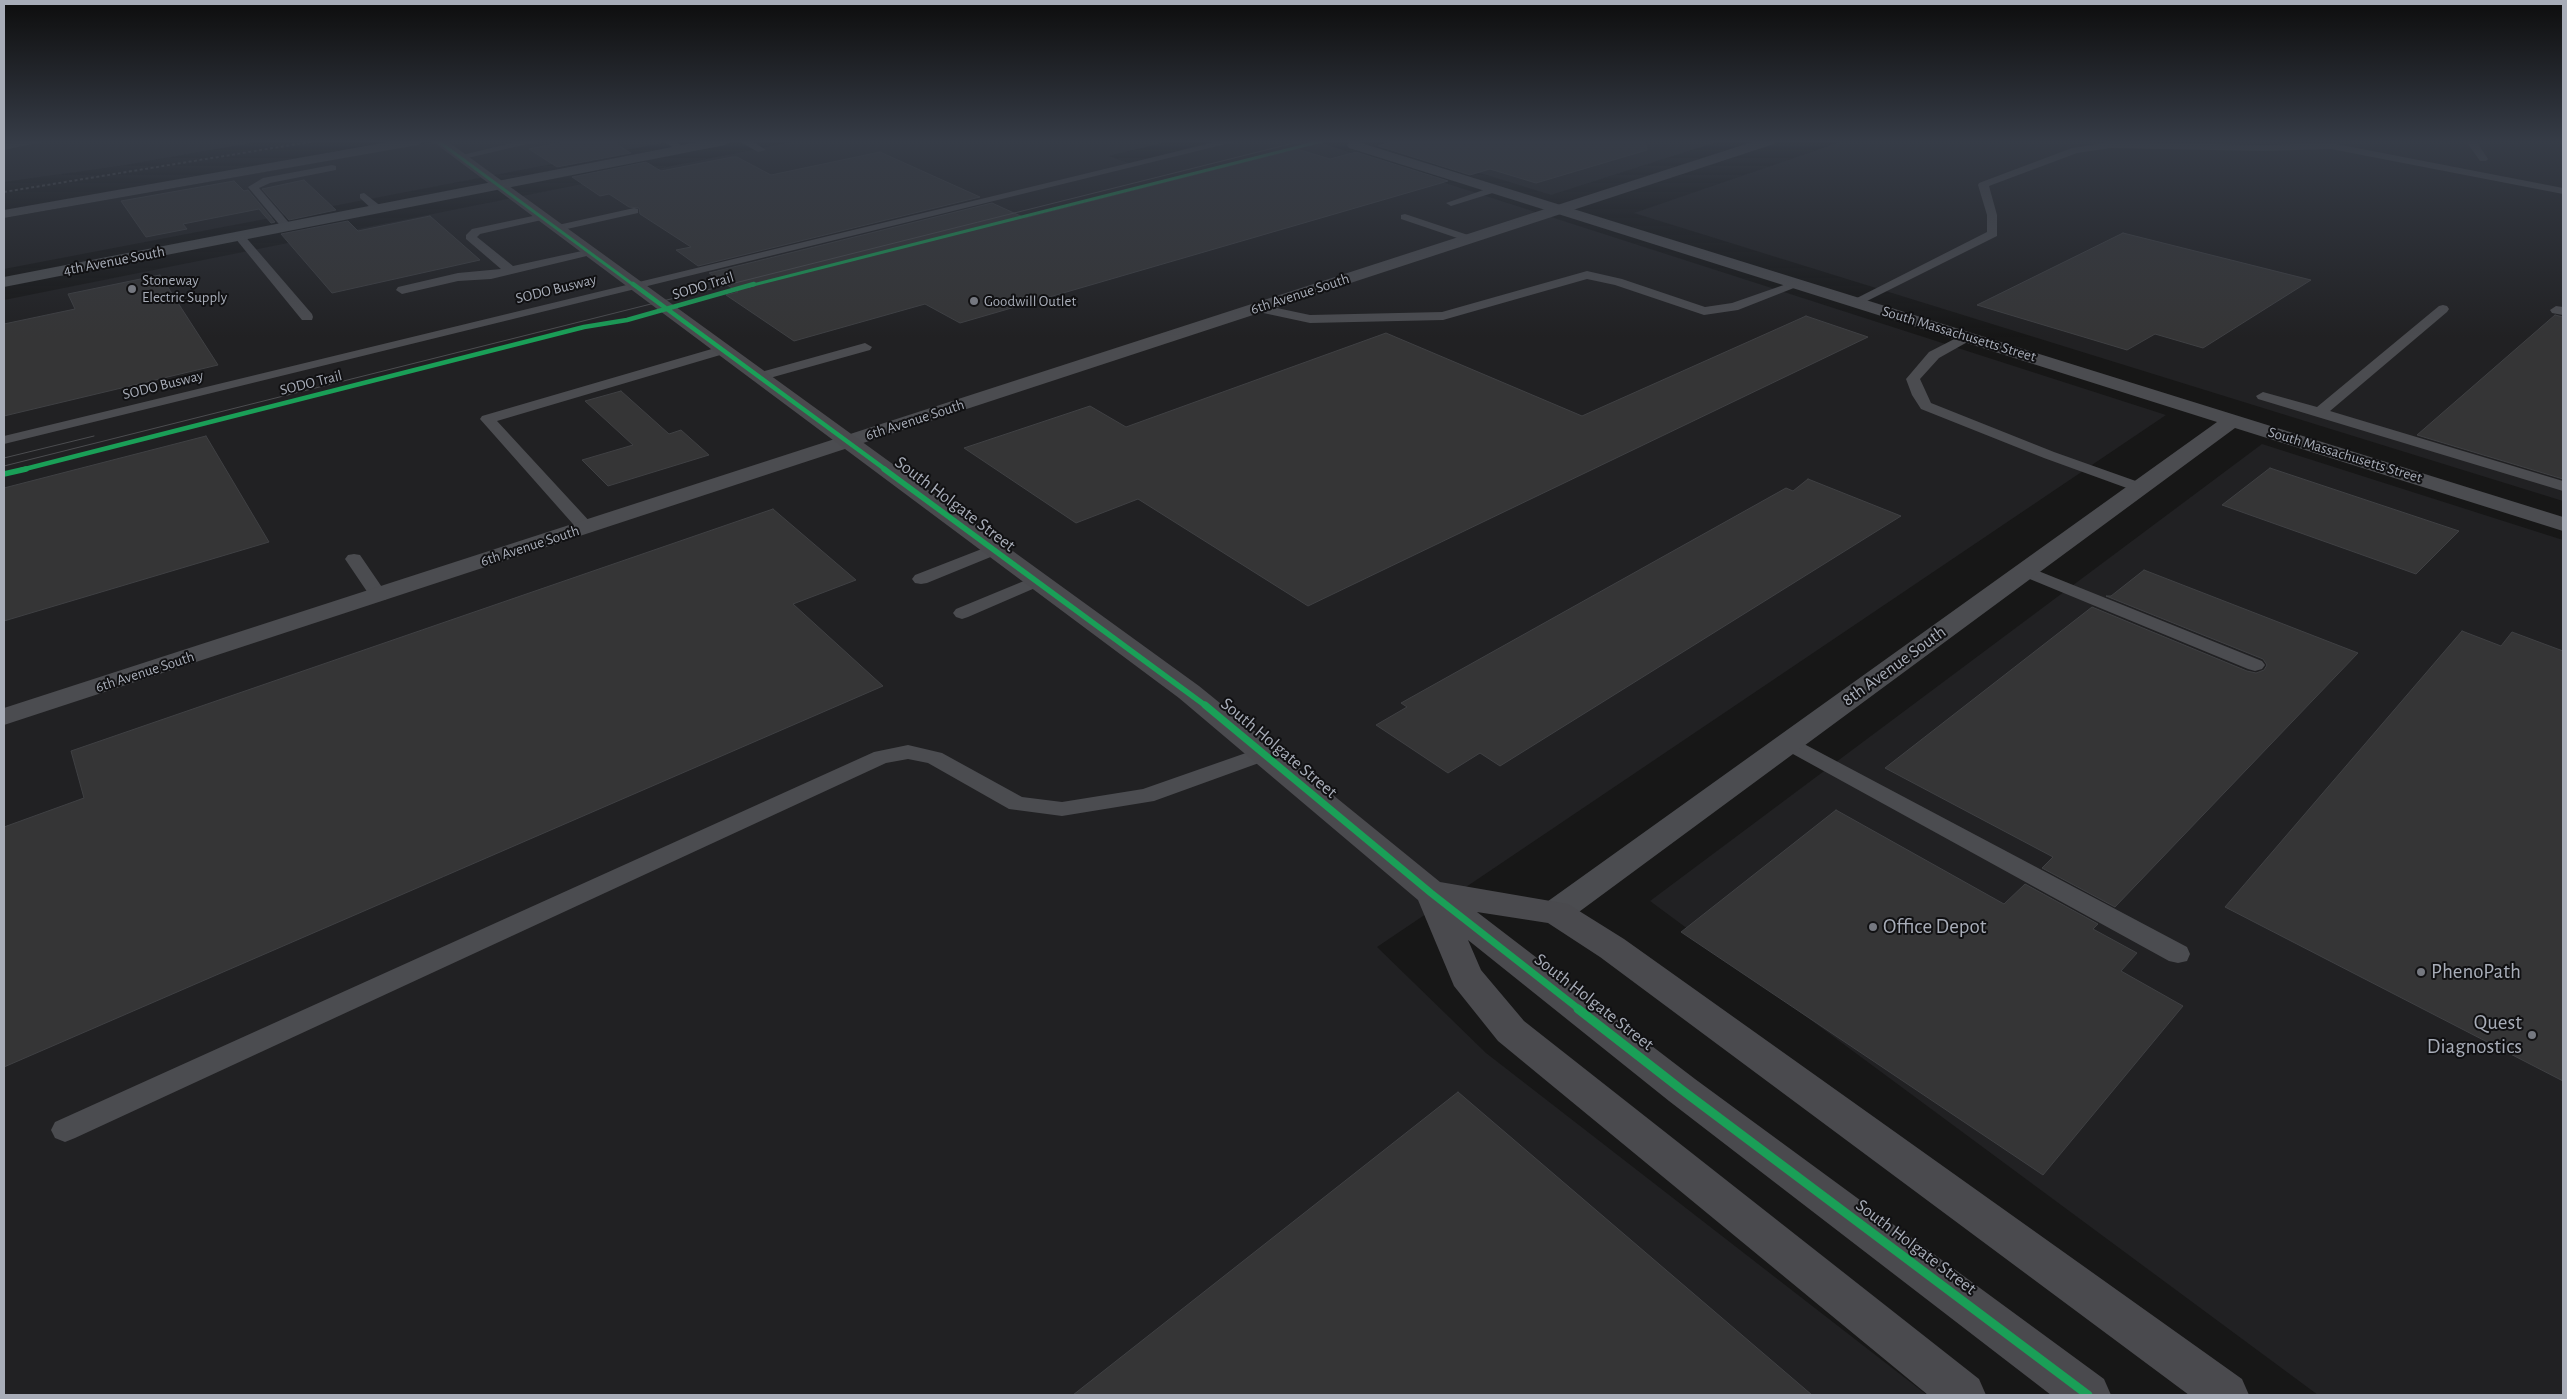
<!DOCTYPE html>
<style>
body{margin:0}
#map{position:relative;width:2567px;height:1399px;overflow:hidden;background:#171717;font-family:"Alegreya Sans",sans-serif}
canvas{display:block}
.frame{position:absolute;inset:0;border:5px solid #a8adb8;pointer-events:none}
</style>
<div id="map">
<canvas width="2567" height="1399"></canvas>
<div class="frame"></div>
</div>
<script>
const context = document.querySelector('canvas').getContext('2d');
context.lineJoin = 'round';
function fill(path, color) { context.fillStyle = color; context.fill(path, 'evenodd'); }
const poly = rows => new Path2D(rows.map(r => 'M' + r).join(''));
function trace(path, color, width, dash) { context.strokeStyle = color; context.lineWidth = width; context.lineCap = dash ? 'butt' : 'round'; context.setLineDash(dash || []); context.stroke(path); }
function write(font, color, halo, rows, align = 'center') {
  context.font = font + ' "Alegreya Sans",sans-serif'; context.lineWidth = 4; context.setLineDash([]); context.textBaseline = 'middle'; context.strokeStyle = halo; context.fillStyle = color; for (const [text, x, y, turn = 0] of rows) {
    context.save(); context.translate(x, y); context.rotate((+turn || 0) * Math.PI / 180); context.textAlign = isNaN(turn) ? turn : align; if (halo) context.strokeText(text, 0, 0); context.fillText(text, 0, 0); context.restore();
  }
}
const built = poly([
 [4,141,262,141,120,166,4,182],
 [438,141,673,141,4,269,4,218],
 [796,141,1170,141,1109,156,1129,163,1216,141,1315,141,2166,415,1377,947,1486,1053,1927,1395,4,1395,4,300],
 [1377,141,1720,141,1551,195],
 [1843,141,2563,141,2563,501,1634,213],
 [2262,444,2563,540,2563,1395,2318,1395,1650,901]
]);
const building = poly([
 [571,141,611,141,631,153,557,167,529,149,571,141],
 [1397,141,1645,141,1647,150,1536,183,1490,169,1470,175,1378,146,1397,141],
 [1297,149,1330,159,1356,152,1448,181,960,323,925,304,794,341,726,295,738,292,709,273,992,203,1025,218,1297,149],
 [880,152,980,197,698,266,676,250,691,247,640,214,639,208,629,207,609,194,600,196,572,177,646,162,661,171,732,157,737,157,771,175,880,152],
 [304,180,336,210,289,220,262,189,304,180],
 [234,181,244,191,248,190,275,222,271,223,259,209,183,224,187,229,146,237,121,201,234,181],
 [430,216,480,260,332,293,281,234,348,221,358,231,430,216],
 [2123,233,2311,280,2203,348,2155,334,2127,350,1977,305,2123,233],
 [160,275,218,365,4,416,4,324,75,309,68,294,160,275],
 [2555,315,2563,317,2563,479,2417,435,2555,315],
 [1806,316,1868,337,1308,606,1138,499,1076,523,964,448,1090,406,1126,427,1386,333,1582,416,1806,316],
 [621,391,669,434,681,430,709,455,608,486,582,460,633,445,585,401,621,391],
 [206,436,269,542,4,621,4,488,206,436],
 [2270,468,2459,531,2416,574,2222,505,2270,468],
 [1808,479,1901,516,1500,766,1480,753,1448,773,1376,725,1407,707,1401,703,1786,488,1793,491,1808,479],
 [773,509,856,580,793,604,883,686,4,1067,4,827,84,798,71,751,773,509],
 [2144,570,2358,653,2115,907,2042,868,2053,857,1885,768,2092,607,2247,671,2256,673,2264,670,2267,665,2263,659,2106,596,2111,596,2144,570],
 [2462,631,2501,646,2512,632,2563,651,2563,1081,2225,907,2462,631],
 [1836,810,2004,904,2025,884,2098,924,2093,929,2137,953,2121,971,2183,1006,2043,1175,1681,932,1836,810],
 [1458,1092,1812,1395,1073,1395,1458,1092]
]);
const service = poly([
 [21,141,46,141,4,150,4,144,21,141],
 [520,141,540,141,459,160,454,157,520,141],
 [663,141,675,141,688,150,680,152,663,141],
 [739,141,752,141,766,150,758,152,739,141],
 [1220,141,1238,141,4,444,4,436,1220,141],
 [2466,141,2476,141,2488,159,2486,161,2480,161,2466,141],
 [2111,142,2263,145,2331,143,2563,188,2563,194,2331,149,2263,151,2111,148,2077,153,1989,186,1997,215,1997,236,1859,305,1855,306,1849,302,1987,232,1987,215,1978,185,1979,183,2072,148,2111,142],
 [332,165,336,166,336,170,270,183,259,188,291,225,291,229,283,229,248,187,263,178,332,165],
 [1495,186,1500,189,1499,191,1451,206,1446,203,1495,186],
 [364,193,382,207,382,211,374,211,360,198,360,194,364,193],
 [634,208,638,209,638,213,558,231,552,228,558,225,634,208],
 [542,214,546,215,546,219,480,234,477,237,513,266,591,249,597,252,595,254,491,279,458,281,402,294,396,290,398,287,458,273,501,269,466,239,466,235,472,229,542,214],
 [1405,214,1474,237,1476,239,1470,242,1466,241,1401,219,1401,215,1405,214],
 [239,233,243,234,312,314,313,317,312,320,302,320,235,238,233,236,239,233],
 [1587,271,1622,279,1705,307,1732,303,1798,280,1804,284,1738,310,1704,315,1615,285,1587,279,1443,320,1310,323,1254,311,1252,308,1258,304,1310,315,1442,312,1587,271],
 [2443,305,2447,306,2449,309,2447,312,2330,411,2563,481,2563,491,2258,399,2256,396,2263,392,2317,407,2439,306,2443,305],
 [2556,306,2563,307,2563,315,2552,313,2550,310,2556,306],
 [1966,333,1971,334,1973,337,1971,340,1939,358,1920,379,1931,403,2054,452,2147,485,2149,488,2147,491,2135,491,2044,458,1921,409,1912,395,1906,379,1929,352,1966,333],
 [865,343,872,347,870,350,759,381,752,377,754,374,865,343],
 [722,346,729,350,727,353,497,421,592,524,594,528,592,532,580,532,480,419,482,416,722,346],
 [992,545,998,546,1001,550,998,554,927,583,921,584,915,583,912,579,915,575,992,545],
 [354,554,360,555,388,596,385,600,373,600,370,596,345,559,348,555,354,554],
 [2026,566,2262,661,2265,665,2262,669,2255,671,2248,669,2020,575,2017,571,2020,567,2026,566],
 [1036,576,1042,577,1045,581,1042,585,968,617,962,619,956,617,953,613,956,609,1036,576],
 [1789,736,2187,947,2190,954,2187,961,2178,963,2169,961,1782,748,1779,743,1782,738,1789,736],
 [908,745,942,753,1022,797,1062,802,1143,789,1263,747,1270,749,1274,754,1270,759,1154,801,1062,816,1009,809,928,763,908,759,886,763,75,1138,65,1142,55,1138,51,1130,55,1122,874,752,908,745]
]);
const minor = poly([
 [394,141,424,141,418,145,4,218,4,210,394,141],
 [1355,141,2563,517,2563,531,2235,428,1568,920,1556,924,1544,920,1540,912,1544,904,2217,422,1349,148,1347,145,1349,142,1355,141]
]);
const tertiary = poly([
 [1755,141,1775,141,1774,144,4,725,4,708,1755,141]
]);
const secondary = poly([
 [432,141,447,141,1199,686,1440,882,1568,904,1624,939,2242,1379,2249,1395,2189,1395,1600,957,1548,923,1477,912,1695,1079,2104,1379,2111,1395,2051,1395,1669,1101,1468,940,1481,970,1524,1021,1979,1379,1986,1395,1928,1395,1498,1041,1454,986,1418,900,1179,698,432,141]
]);
const primary = poly([
 [703,141,731,141,725,145,4,287,4,277,703,141]
]);
const tram = poly([
 [4,458,94,436],
 [4,466,1302,141]
]);
const rail = poly([
 [4,192,316,141]
]);
const cyclewayFar4 = poly([
 [438,141,635,286],
 [749,286,1322,141]
]);
const cyclewayFar3 = poly([
 [633,284,886,470],
 [21,470,584,327,627,320,754,284]
]);
const cyclewayFar2 = poly([
 [884,469,1206,706],
 [4,474,26,469]
]);
const cyclewayFar1 = poly([
 [1205,705,1431,893,1580,1010]
]);
const cycleway = poly([
 [1578,1009,1682,1090,2088,1395]
]);
const markers = [
 [132,289,5,"#757880"],
 [974,301,5,"#757880"],
 [1873,927,5,"#757880"],
 [2421,972,5,"#757880"],
 [2532,1035,5,"#757880"]
];
const farStreetnames = [
 ["4th Avenue South",114,261,-11],
 ["SODO Trail",703,286,-17],
 ["SODO Busway",556,289,-14],
 ["6th Avenue South",1300,294,-18],
 ["South Massachusetts Street",1959,334,17],
 ["SODO Trail",311,383,-14],
 ["SODO Busway",163,385,-14],
 ["6th Avenue South",915,420,-18],
 ["South Massachusetts Street",2345,455,17],
 ["6th Avenue South",530,546,-18],
 ["6th Avenue South",145,672,-18]
];
const farPoinames = [
 ["Stoneway",142,280],
 ["Electric Supply",142,297],
 ["Goodwill Outlet",984,301]
];
const streetNames = [
 ["South Holgate Street",955,504,37],
 ["8th Avenue South",1894,666,-36],
 ["South Holgate Street",1279,748,40],
 ["South Holgate Street",1594,1002,38],
 ["South Holgate Street",1916,1247,37]
];
const nearPoinames = [
 ["Office Depot",1883,927],
 ["PhenoPath",2431,972],
 ["Quest",2522,1023,"right"],
 ["Diagnostics",2522,1047,"right"]
];
fill(built, '#212123');
fill(building, '#353536');
trace(building, '#3f4043', 1);
fill(service, '#4b4c50');
fill(minor, '#4b4c50');
fill(tertiary, '#4b4c50');
fill(secondary, '#4a4a4e');
fill(primary, '#4d4f52');
trace(tram, '#4b4c4f', 1);
trace(rail, '#4b4c4f', 2, [3, 2.5]);
trace(cyclewayFar4, '#1a9f57', 3);
trace(cyclewayFar3, '#1a9f57', 4.5);
trace(cyclewayFar2, '#1a9f57', 5.5);
trace(cyclewayFar1, '#1a9f57', 7);
trace(cycleway, '#1a9f57', 9);
const sky = context.createLinearGradient(0, 0, 0, 337);
sky.addColorStop(0, '#0d0d0d');
sky.addColorStop(0.42, '#363c47');
sky.addColorStop(1, '#363c4700');
context.fillStyle = sky;
context.fillRect(0, 0, 2567, 337);
for (const [x, y, r, color] of markers) { const dot = new Path2D(); dot.arc(x, y, r, 0, 2 * Math.PI); context.fillStyle = color; context.fill(dot); trace(dot, '#111113', 2); }
write('15px', '#a8adb8', '#111113', farStreetnames);
write('15px', '#a8adb8', '#111113', farPoinames, 'left');
write('18px', '#a8adb8', '#111113', streetNames);
write('21px', '#a8adb8', '#111113', nearPoinames, 'left');
</script>
